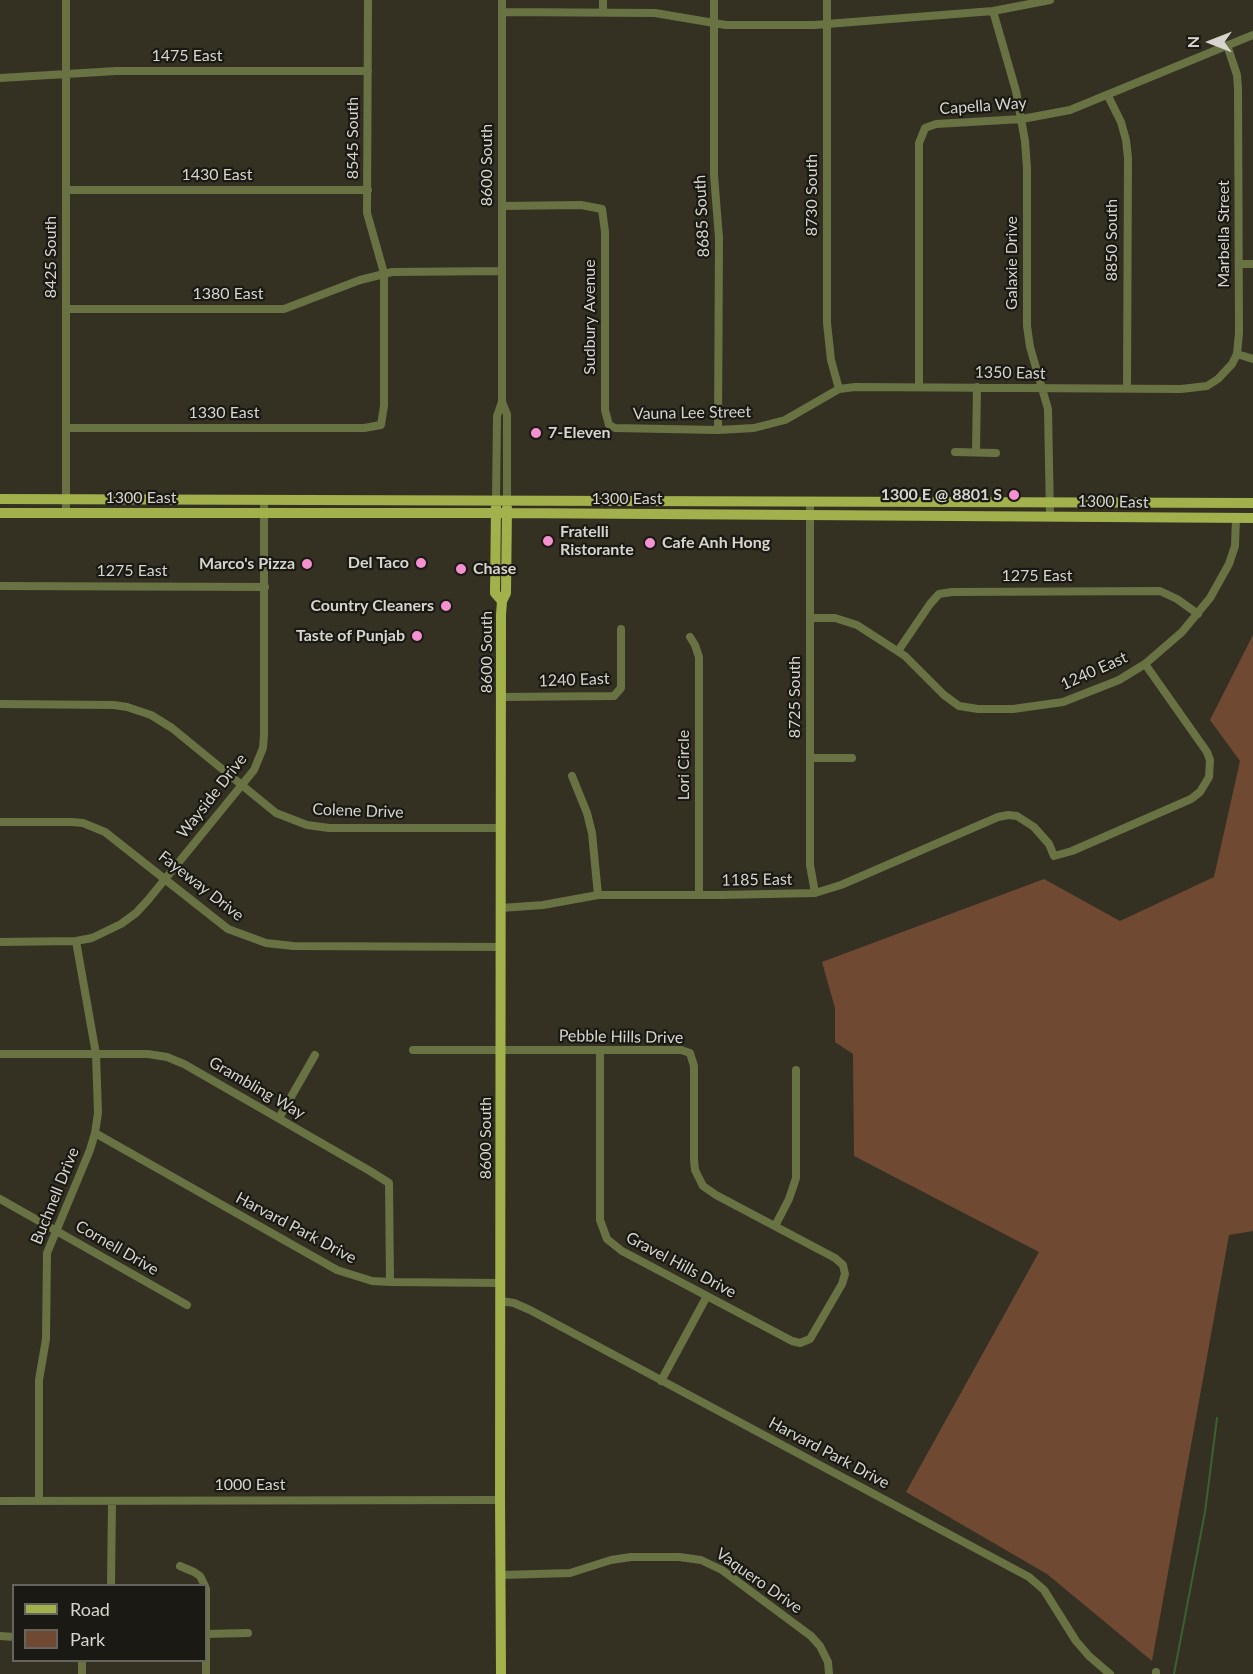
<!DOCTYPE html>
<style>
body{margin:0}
#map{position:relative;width:1253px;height:1674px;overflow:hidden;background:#343123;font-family:Lato,sans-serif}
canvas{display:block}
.legend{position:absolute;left:12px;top:1584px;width:195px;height:78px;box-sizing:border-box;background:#1a1913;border:2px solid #65645d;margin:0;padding:8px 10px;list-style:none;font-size:18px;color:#d6d4cc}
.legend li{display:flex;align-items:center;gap:12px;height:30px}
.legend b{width:30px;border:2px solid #65645d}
.north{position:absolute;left:1181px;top:12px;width:60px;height:60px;-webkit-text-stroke:4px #1a1913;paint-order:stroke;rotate:270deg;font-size:16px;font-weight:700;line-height:24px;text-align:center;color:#d6d4cc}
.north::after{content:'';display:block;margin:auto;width:21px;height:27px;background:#d6d4cc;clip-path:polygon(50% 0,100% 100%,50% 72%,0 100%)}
</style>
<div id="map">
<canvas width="1253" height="1674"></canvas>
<ul class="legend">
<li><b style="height:8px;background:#a2b14b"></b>Road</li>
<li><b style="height:16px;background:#704933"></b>Park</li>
</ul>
<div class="north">N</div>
</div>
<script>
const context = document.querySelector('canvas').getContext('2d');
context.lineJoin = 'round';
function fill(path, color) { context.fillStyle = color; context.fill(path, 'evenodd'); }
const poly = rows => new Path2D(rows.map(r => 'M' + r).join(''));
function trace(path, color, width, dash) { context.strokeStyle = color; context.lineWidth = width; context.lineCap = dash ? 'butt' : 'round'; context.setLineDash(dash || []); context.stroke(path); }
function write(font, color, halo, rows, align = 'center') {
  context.font = font + ' Lato,sans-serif'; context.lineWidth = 4.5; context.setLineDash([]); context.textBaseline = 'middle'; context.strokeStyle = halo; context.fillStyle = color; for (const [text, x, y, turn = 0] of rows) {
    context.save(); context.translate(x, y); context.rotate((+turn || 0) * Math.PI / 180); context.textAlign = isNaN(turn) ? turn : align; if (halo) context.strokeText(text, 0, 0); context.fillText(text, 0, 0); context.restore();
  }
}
const green = poly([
 [1253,635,1253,1231,1229,1235,1152,1661,1047,1574,906,1492,1039,1252,854,1156,853,1054,835,1042,835,1008,822,962,1044,879,1120,921,1214,877,1240,761,1210,720]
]);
const stream = poly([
 [1174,1674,1205,1512,1217,1418]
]);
const minor = poly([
 [502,0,502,402,507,414,507,500],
 [603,0,603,12],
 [714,0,714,175,719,238,718,430],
 [827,0,827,323,831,360,839,389],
 [993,11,1016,91,1025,141,1027,168,1027,326,1030,347,1048,409,1050,516],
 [502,12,655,13,726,25,814,25,993,11,1050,0],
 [0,78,116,71,368,71],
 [1108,96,1121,122,1126,140,1128,158,1127,388],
 [66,190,368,190],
 [502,206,581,205,602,209,605,232,605,410,609,425,615,428,718,430,754,428,785,420,839,389,855,387,1181,389,1207,386,1218,379,1232,364,1237,354,1239,333,1238,88,1237,75,1227,45],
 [1239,264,1253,264],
 [66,309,284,309,360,280,392,272,502,271],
 [1237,354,1253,359],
 [919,387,919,143,925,128,936,124,1022,119,1070,110,1253,35],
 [66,428,364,428,381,425,384,406,384,273,367,213,368,0],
 [955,452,996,453],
 [976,452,977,387],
 [496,500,497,416,502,402],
 [810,501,810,865,815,893],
 [66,513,66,0],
 [0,586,265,587],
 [810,618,835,618,857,625,905,656,944,695,959,706,978,709,1013,709,1063,702,1119,680,1145,664,1182,632,1210,598,1229,564,1235,546,1236,518],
 [690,637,695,645,699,657,699,895],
 [898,651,930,604,939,594,952,592,1160,591,1177,599,1198,614],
 [502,697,614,696,621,688,621,629],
 [0,704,114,705,127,707,151,715,172,728,276,813,307,825,329,828,501,828],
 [810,758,852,758],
 [572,776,587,813,592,833,598,895],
 [0,822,72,822,83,823,105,832,228,929,266,943,293,946,501,947],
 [501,908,543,905,598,895,721,895,815,893,841,885,998,817,1008,815,1017,816,1034,827,1049,844,1054,856,1072,851,1191,799,1200,792,1209,777,1210,760,1207,752,1145,664],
 [0,942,76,941,92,938,121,924,136,913,148,900,254,770,263,748,264,735,264,500],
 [413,1050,681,1050,690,1053,694,1066,694,1160,695,1170,703,1186,716,1195,835,1258,843,1265,845,1274,842,1284,810,1339,800,1343,792,1341,622,1251,607,1239,600,1220,600,1050],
 [0,1054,148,1054,167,1057,184,1064,370,1171,389,1183,390,1282],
 [279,1118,315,1055],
 [95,1133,337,1270,372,1281,390,1282,501,1283],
 [0,1199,187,1305],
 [775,1226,789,1199,796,1178,796,1070],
 [501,1301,514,1303,530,1310,1029,1577,1044,1590,1076,1641,1089,1656,1110,1674],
 [661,1381,707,1296],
 [0,1501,500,1500],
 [39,1501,39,1380,46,1339,47,1253,90,1150,95,1133,98,1113,96,1054,76,941],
 [180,1566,194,1572,200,1576,205,1586],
 [502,1575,570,1573,611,1560,631,1557,679,1557,701,1560,722,1570,811,1636,820,1646,828,1662,829,1674],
 [111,1586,112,1501],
 [206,1589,206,1674],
 [206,1634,248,1633],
 [0,1636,14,1637],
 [82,1660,82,1674],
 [1156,1674,1156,1672]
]);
const major = poly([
 [0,499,1253,503],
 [496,507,495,593,502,601],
 [0,513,506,513,1253,518],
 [501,1674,500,1495,501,615,502,601,506,593,507,508]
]);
const markers = [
 [536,433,6,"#f590d1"],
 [1014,495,6,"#f590d1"],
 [548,541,6,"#f590d1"],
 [650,543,6,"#f590d1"],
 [421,563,6,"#f590d1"],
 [307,564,6,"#f590d1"],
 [461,569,6,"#f590d1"],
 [446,606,6,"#f590d1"],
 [417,636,6,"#f590d1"]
];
const streetNames = [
 ["1475 East",187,56],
 ["Capella Way",983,106,-4],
 ["8545 South",353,138,-90],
 ["8600 South",487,165,-90],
 ["1430 East",217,175],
 ["8730 South",812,195,-90],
 ["8685 South",702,216,-93],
 ["Marbella Street",1224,234,-90],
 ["8850 South",1112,240,-90],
 ["8425 South",51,257,-90],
 ["Galaxie Drive",1012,263,-90],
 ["1380 East",228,294],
 ["Sudbury Avenue",590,317,-90],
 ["1350 East",1010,373,1],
 ["1330 East",224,413],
 ["Vauna Lee Street",692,413,-1],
 ["1300 East",141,498],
 ["1300 East",627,499],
 ["1300 East",1113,502,1],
 ["1275 East",132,571],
 ["1275 East",1037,576],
 ["8600 South",487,652,-90],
 ["1240 East",1094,671,-24],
 ["1240 East",574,680,-2],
 ["8725 South",795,697,-90],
 ["Lori Circle",684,765,-90],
 ["Wayside Drive",212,796,-52],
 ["Colene Drive",358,811,2],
 ["1185 East",757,880,-1],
 ["Fayeway Drive",201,886,38],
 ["Pebble Hills Drive",621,1037,1],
 ["Grambling Way",257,1088,30],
 ["8600 South",486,1138,-90],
 ["Buchnell Drive",55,1196,-68],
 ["Harvard Park Drive",296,1228,28],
 ["Cornell Drive",117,1248,30],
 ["Gravel Hills Drive",681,1265,28],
 ["Harvard Park Drive",829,1453,28],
 ["1000 East",250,1485],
 ["Vaquero Drive",759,1581,35]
];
const poiNames = [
 ["7-Eleven",548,433,"left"],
 ["1300 E @ 8801 S",1002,495],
 ["Fratelli",560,532,"left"],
 ["Ristorante",560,550,"left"],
 ["Cafe Anh Hong",662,543,"left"],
 ["Del Taco",409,563],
 ["Marco's Pizza",295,564],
 ["Chase",473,569,"left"],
 ["Country Cleaners",434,606],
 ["Taste of Punjab",405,636]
];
fill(green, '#704933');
trace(stream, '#39622f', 2);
trace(minor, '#697243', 8);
trace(major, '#a2b14b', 10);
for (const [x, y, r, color] of markers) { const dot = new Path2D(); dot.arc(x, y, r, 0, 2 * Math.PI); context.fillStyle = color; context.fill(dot); trace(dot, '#1a1913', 2); }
write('16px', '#d6d4cc', '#1a1913', streetNames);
write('bold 16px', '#d6d4cc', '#1a1913', poiNames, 'right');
</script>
